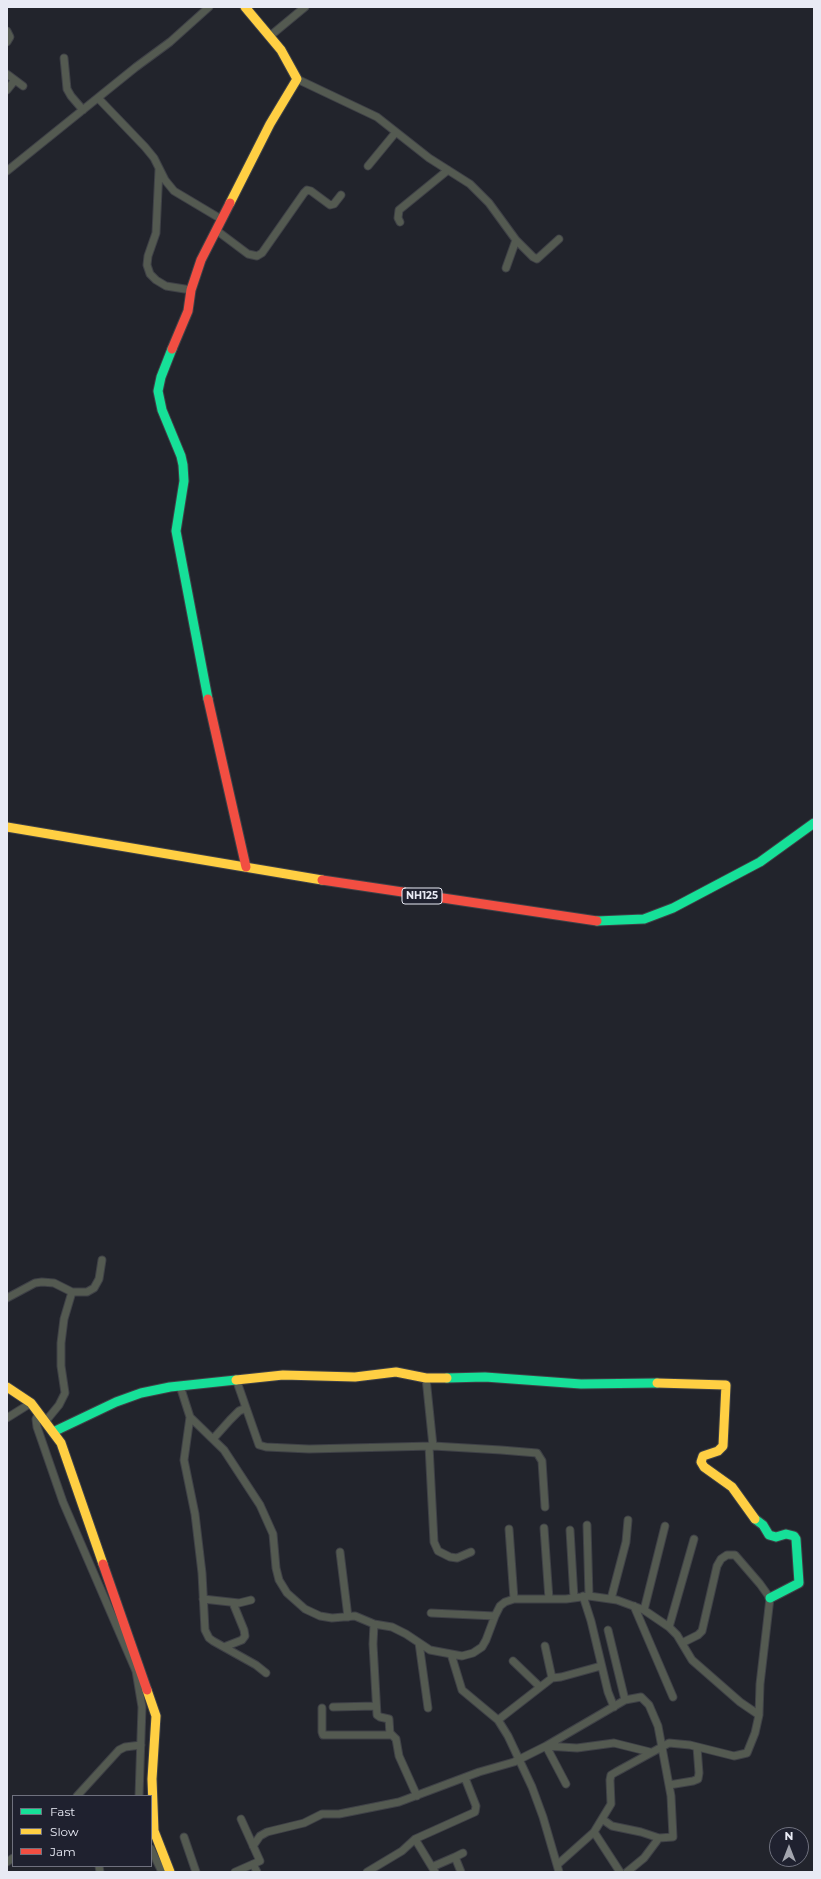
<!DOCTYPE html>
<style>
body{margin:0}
#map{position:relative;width:821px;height:1879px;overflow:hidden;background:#22242c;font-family:Montserrat,sans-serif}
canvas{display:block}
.frame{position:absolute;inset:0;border:8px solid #e8eaf4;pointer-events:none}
.legend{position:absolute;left:12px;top:1795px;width:140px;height:72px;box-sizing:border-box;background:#1f212f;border:1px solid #6f717e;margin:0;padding:5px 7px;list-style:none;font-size:12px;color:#e8eaf4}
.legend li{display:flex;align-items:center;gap:8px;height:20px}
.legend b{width:20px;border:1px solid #6f717e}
.north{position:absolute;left:769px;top:1827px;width:40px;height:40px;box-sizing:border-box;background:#1f212f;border:1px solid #6f717e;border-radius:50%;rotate:0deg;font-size:11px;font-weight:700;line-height:16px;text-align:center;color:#e8eaf4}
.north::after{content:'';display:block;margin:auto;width:14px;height:18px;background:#a3a5ae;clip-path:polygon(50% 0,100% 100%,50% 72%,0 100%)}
</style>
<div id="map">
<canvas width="821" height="1879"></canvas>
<div class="frame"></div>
<ul class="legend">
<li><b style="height:5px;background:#16e098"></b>Fast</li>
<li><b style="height:5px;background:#ffcf43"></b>Slow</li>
<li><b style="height:5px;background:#f24e42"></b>Jam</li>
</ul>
<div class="north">N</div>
</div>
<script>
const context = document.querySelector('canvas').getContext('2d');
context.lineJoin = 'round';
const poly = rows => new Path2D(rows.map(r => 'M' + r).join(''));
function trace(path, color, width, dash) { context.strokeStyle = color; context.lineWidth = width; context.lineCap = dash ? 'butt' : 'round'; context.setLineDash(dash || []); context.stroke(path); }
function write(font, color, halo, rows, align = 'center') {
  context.font = font + ' Montserrat,sans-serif'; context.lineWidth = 3; context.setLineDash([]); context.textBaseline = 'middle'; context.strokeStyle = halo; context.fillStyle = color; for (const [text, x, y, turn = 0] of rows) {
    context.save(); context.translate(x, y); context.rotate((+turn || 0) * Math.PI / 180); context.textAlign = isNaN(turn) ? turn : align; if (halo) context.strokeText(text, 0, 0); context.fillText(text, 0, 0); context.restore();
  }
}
const street = poly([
 [7,31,10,37,7,42],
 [270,36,305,7],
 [64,58,67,89,71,96,83,110],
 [7,74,23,86],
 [297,79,377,117,429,158,470,184,489,203,516,240,506,268],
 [7,90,15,80],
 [98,98,145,147,154,158,165,180,174,191,221,219],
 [368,166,396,132],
 [159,169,156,233,148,256,147,265,150,274,156,280,166,286,191,290],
 [7,171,136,67,170,42,209,7],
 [400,222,398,218,399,210,448,170],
 [216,230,248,254,257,256,262,253,304,193,307,190,311,191,330,205,334,204,341,195],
 [516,240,533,257,537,259,559,239],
 [7,1298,35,1283,42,1282,54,1283,72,1292],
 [236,1379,259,1445,266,1447,309,1449,433,1446,426,1378],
 [180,1386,190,1417,224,1450,260,1505,273,1534,276,1568,279,1580,287,1593,305,1609,320,1616,332,1618,355,1616,374,1624,392,1627,406,1634,430,1650,462,1656,473,1653,482,1647,486,1640,495,1616],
 [39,1413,36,1419,37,1427,63,1502,136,1671,142,1707,139,1796],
 [190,1417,184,1460,195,1514,202,1573,205,1630,209,1638,213,1641,256,1665,266,1673],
 [7,1418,31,1403],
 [45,1422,59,1405,65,1393,61,1366,61,1343,64,1319,72,1292,87,1292,94,1288,99,1279,102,1260],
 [213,1439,230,1420,239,1411,246,1408],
 [429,1446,434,1542,438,1551,450,1557,457,1558,471,1552],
 [433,1446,501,1450,537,1453,542,1461,545,1507],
 [587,1525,589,1596],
 [544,1528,549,1599],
 [509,1529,514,1599],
 [570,1530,574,1598],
 [340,1552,348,1617],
 [583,1596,591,1621,608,1692,614,1707],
 [203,1599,239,1603,251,1600],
 [611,1599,626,1542,628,1520],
 [634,1606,673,1697],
 [644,1610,665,1526],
 [431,1613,495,1616,500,1606,505,1602,514,1599,566,1599,589,1596,617,1600,644,1610,669,1627,677,1635,692,1660,740,1702,759,1715],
 [669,1627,694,1539],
 [608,1630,625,1700],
 [419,1643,428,1708],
 [224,1647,242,1640,245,1636,244,1630,233,1603],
 [451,1654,462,1690,498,1720,552,1678,545,1646],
 [513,1661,539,1686],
 [552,1678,561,1677,601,1666],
 [333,1707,376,1706],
 [322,1708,322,1732,323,1735,390,1735,389,1719,380,1717,377,1715,373,1644,374,1624],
 [498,1720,508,1736,532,1787,543,1817,557,1865],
 [391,1734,396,1739,399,1756,417,1796],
 [566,1784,546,1746,625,1700,641,1697,649,1705,658,1726,671,1796,673,1837,659,1838,641,1832,612,1826,602,1819],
 [669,1785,693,1781,698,1779,699,1773,697,1747],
 [77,1796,119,1750,125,1747,141,1745],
 [594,1832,620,1872],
 [184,1837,196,1872],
 [415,1839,435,1872],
 [253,1846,260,1836,267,1832,304,1823,322,1814,339,1814,399,1802,479,1772,514,1762,546,1746,577,1748,614,1743,650,1752],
 [151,1849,162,1872],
 [455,1857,463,1853],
 [7,1862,13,1858],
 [253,1864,257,1872],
 [99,1866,100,1872],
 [432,1867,455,1857,461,1872],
 [235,1872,260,1861,241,1819],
 [367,1872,402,1851,415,1839,475,1812,476,1806,465,1778],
 [559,1872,557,1865,594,1832,611,1804,610,1780,611,1775,616,1772,669,1743,690,1745,734,1756,747,1753,755,1733,759,1715,760,1684,770,1598,760,1584,735,1555,727,1555,721,1559,717,1566,702,1631,698,1635,682,1643],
 [627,1872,644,1858,659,1838]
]);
const fast = poly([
 [172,349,161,377,158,391,162,410,181,456,183,465,184,481,176,531,208,699],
 [597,921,644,919,673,908,760,862,814,823],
 [447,1378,485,1377,581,1384,657,1383],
 [53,1432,116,1402,141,1393,170,1387,236,1380],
 [755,1519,763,1525,769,1535,776,1537,786,1534,794,1536,796,1539,799,1583,770,1598]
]);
const slow = poly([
 [230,203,270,124,297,79,281,50,245,7],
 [7,827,322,880],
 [236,1380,283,1375,355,1377,396,1372,426,1378,447,1378],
 [657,1383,726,1385,723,1446,718,1451,703,1456,701,1462,704,1467,732,1487,755,1519],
 [7,1387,31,1403,61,1443,103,1564],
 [147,1690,156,1716,152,1779,154,1831,170,1872]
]);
const jam = poly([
 [172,349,188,311,191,290,201,260,230,203],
 [208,699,246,867],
 [322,880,597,921],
 [103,1564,147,1690]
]);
const shields = [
 [422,896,40]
];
const shieldNames = [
 ["NH125",422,896]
];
trace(street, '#3f4147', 9);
trace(fast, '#3f4147', 11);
trace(slow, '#3f4147', 11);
trace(jam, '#3f4147', 11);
trace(street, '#545a51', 7);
trace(fast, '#16e098', 9);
trace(slow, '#ffcf43', 9);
trace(jam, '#f24e42', 9);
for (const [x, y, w] of shields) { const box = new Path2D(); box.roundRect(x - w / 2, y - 8, w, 16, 3); context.fillStyle = '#1f212f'; context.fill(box); trace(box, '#e8eaf4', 1); }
write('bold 10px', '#e8eaf4', null, shieldNames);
</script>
